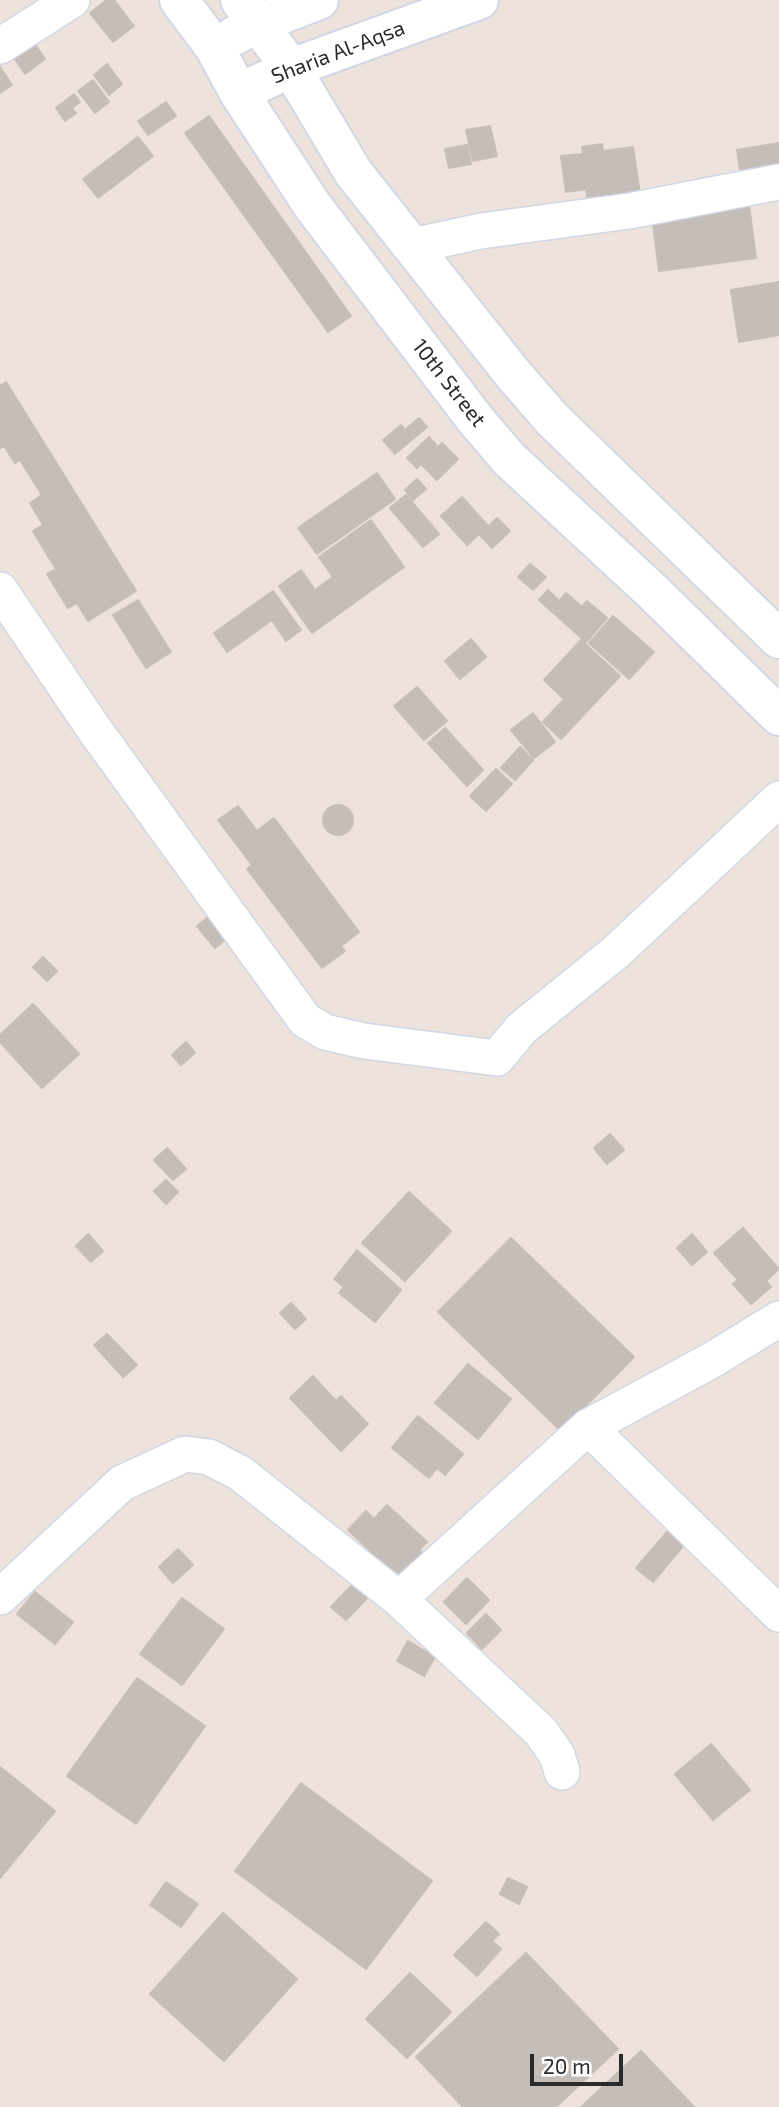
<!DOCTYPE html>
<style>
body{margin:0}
#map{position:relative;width:779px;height:2107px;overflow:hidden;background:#ede3dc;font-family:"Exo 2",sans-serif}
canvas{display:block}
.scale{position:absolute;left:530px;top:2054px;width:93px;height:32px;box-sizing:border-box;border:4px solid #2a2a2a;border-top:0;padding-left:9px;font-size:21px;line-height:24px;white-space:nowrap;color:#2a2a2a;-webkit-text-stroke:5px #fff;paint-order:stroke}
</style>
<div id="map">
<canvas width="779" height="2107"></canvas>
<div class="scale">20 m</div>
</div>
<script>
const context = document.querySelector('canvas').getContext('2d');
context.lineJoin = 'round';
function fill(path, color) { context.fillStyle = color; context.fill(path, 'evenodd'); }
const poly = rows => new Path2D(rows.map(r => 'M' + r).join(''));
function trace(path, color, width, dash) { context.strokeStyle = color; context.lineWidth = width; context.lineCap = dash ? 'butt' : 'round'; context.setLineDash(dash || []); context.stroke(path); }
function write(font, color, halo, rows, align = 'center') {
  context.font = font + ' "Exo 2",sans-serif'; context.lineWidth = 5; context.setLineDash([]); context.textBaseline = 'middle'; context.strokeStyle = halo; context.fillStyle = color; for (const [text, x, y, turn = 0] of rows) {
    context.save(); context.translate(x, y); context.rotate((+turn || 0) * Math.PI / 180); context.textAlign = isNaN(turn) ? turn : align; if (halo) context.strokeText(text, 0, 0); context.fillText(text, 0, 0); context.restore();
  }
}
const building = poly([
 [107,0,114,0,134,26,113,42,90,13,107,0],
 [34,43,45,59,25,74,14,58,34,43],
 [107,64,122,84,109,95,94,75,107,64],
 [0,67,12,85,0,93,0,67],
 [93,80,109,102,95,113,78,91,93,80],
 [74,94,80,102,72,108,76,113,65,121,56,108,74,94],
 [166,102,176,116,148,135,138,121,166,102],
 [209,116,351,316,328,332,185,133,209,116],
 [490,126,497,156,473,161,466,130,490,126],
 [138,137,153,156,98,198,83,179,138,137],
 [779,143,779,170,741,176,737,150,779,143],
 [602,144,603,151,633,147,640,194,588,201,586,189,566,192,561,156,583,154,582,147,602,144],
 [467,145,471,164,449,168,445,149,467,145],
 [749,205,756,258,659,271,652,217,749,205],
 [779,282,779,335,739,342,731,290,779,282],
 [6,382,136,591,88,621,77,603,68,608,47,574,56,569,33,531,43,525,30,503,42,495,20,460,15,463,4,446,0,448,0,386,6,382],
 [419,418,427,427,395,454,383,440,401,425,405,430,419,418],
 [429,437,438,447,442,443,458,459,437,480,421,464,417,468,407,458,429,437],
 [377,473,395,499,317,554,298,528,377,473],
 [417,479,426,489,413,500,405,490,417,479],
 [406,495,439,534,423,547,390,508,406,495],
 [462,497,488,526,467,545,441,516,462,497],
 [497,518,510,531,492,548,480,535,497,518],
 [371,520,404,567,312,633,279,586,301,570,315,590,333,577,319,557,371,520],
 [530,564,546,577,533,590,518,577,530,564],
 [548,590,559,601,566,593,582,607,587,601,607,618,586,642,539,600,548,590],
 [273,591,301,630,286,641,272,620,227,652,214,633,273,591],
 [138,600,171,652,146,668,113,615,138,600],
 [613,616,654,652,629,679,589,643,613,616],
 [471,639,486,657,460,679,445,661,471,639],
 [581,640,620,676,561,739,543,722,564,699,544,680,581,640],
 [417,687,447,721,424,740,394,706,417,687],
 [533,713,555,742,534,758,511,730,533,713],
 [445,728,483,770,467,786,428,743,445,728],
 [520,747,533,760,515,780,501,768,520,747],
 [496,769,512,784,486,811,470,796,496,769],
 '323 820a15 15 0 1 1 30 0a15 15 0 1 1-30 0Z',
 [238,806,257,831,274,818,359,932,341,946,345,951,322,968,247,869,252,865,218,820,238,806],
 [213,913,231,935,215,948,197,926,213,913],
 [43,957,57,971,47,981,33,967,43,957],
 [33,1004,79,1054,42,1088,0,1042,0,1035,33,1004],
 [186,1042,195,1053,181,1065,172,1055,186,1042],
 [610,1134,624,1150,607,1164,594,1148,610,1134],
 [167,1148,186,1169,173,1180,154,1160,167,1148],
 [166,1180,178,1192,166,1204,154,1191,166,1180],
 [409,1192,451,1231,405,1281,362,1243,409,1192],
 [743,1228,779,1269,766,1281,771,1287,751,1304,733,1284,738,1280,714,1253,743,1228],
 [88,1234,103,1251,91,1262,76,1246,88,1234],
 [692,1234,707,1252,692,1265,677,1248,692,1234],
 [511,1238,634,1357,561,1431,438,1312,511,1238],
 [357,1250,401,1290,375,1322,339,1293,344,1287,334,1279,357,1250],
 [291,1303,306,1319,295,1329,280,1313,291,1303],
 [107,1334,137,1365,123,1377,94,1345,107,1334],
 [468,1364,511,1399,478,1439,435,1403,468,1364],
 [313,1376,336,1401,341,1396,368,1424,341,1451,290,1398,313,1376],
 [418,1416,463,1454,445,1475,437,1468,429,1478,392,1448,418,1416],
 [387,1505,427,1542,419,1550,423,1554,399,1578,348,1530,366,1511,374,1519,387,1505],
 [667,1532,683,1546,653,1582,636,1568,667,1532],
 [178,1549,193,1565,173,1583,159,1567,178,1549],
 [467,1578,489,1600,466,1624,444,1602,467,1578],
 [353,1584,368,1597,346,1620,331,1607,353,1584],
 [35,1592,73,1622,55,1644,17,1614,35,1592],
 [182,1598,224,1629,182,1685,140,1654,182,1598],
 [486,1614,501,1630,482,1649,467,1633,486,1614],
 [408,1641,435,1657,424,1676,397,1661,408,1641],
 [137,1678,205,1726,136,1824,67,1776,137,1678],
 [711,1744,750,1790,713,1820,675,1774,711,1744],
 [0,1767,55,1811,0,1878,0,1767],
 [301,1783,432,1881,366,1969,235,1871,301,1783],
 [508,1878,527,1887,519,1904,500,1894,508,1878],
 [166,1882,198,1904,181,1927,150,1905,166,1882],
 [223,1913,297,1979,224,2061,150,1994,223,1913],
 [486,1922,499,1934,492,1941,501,1949,477,1976,454,1955,486,1922],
 [526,1953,618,2049,556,2107,463,2107,416,2057,526,1953],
 [410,1973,451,2012,407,2058,366,2019,410,1973],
 [641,2051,694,2107,581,2107,641,2051]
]);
const street = poly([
 [0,46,72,0],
 [412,246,481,231,629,211,779,182],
 [0,590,94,729,305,1020,325,1032,364,1041,497,1058,522,1028,616,952,779,799],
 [588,1427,779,1614],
 [0,1597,122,1483,185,1454,209,1457,240,1473,399,1599,541,1732,557,1755,562,1772],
 [399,1599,588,1427,712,1360,779,1319]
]);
const secondary = poly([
 [179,0,214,47,239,93,312,205,475,419,509,459,653,592,779,716],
 [240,0,291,68,353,172,513,374,552,419,779,639],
 [234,36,257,24,319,0],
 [239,93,291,68,479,0]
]);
const streetNames = [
 ["Sharia Al-Aqsa",338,52,-21],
 ["10th Street",449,383,52]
];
fill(building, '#c5bdb8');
trace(building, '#c8beb5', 2);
trace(street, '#d1d7e4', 38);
trace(secondary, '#d1d7e4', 42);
trace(street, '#fff', 35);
trace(secondary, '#fff', 38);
write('21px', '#2a2a2a', '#fff', streetNames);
</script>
